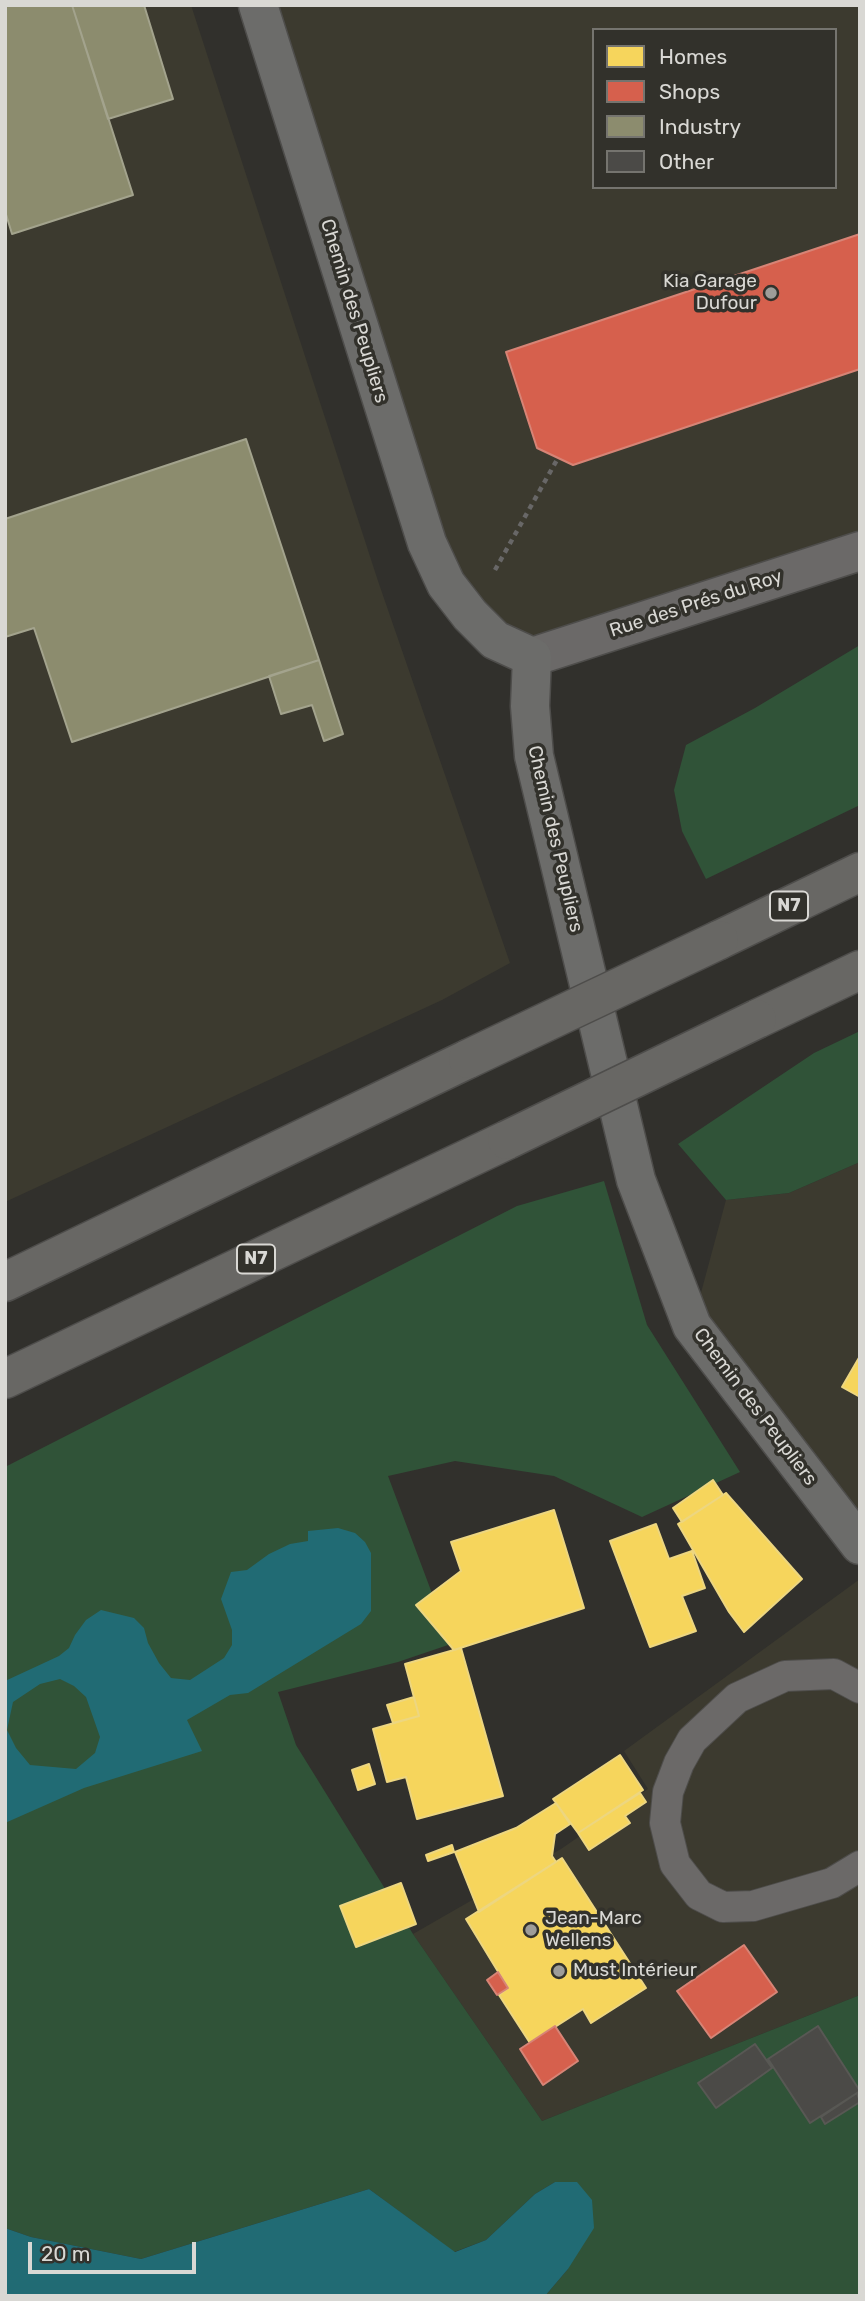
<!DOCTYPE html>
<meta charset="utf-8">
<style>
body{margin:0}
#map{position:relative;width:865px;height:2301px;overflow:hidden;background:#31302c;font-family:Rubik,sans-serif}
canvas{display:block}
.frame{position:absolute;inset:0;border:7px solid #d9d8d4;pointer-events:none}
.legend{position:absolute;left:592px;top:28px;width:245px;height:161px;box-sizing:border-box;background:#32312b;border:2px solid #75746f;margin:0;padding:9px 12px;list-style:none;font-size:21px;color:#d9d8d4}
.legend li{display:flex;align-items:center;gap:14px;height:35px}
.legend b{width:35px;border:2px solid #75746f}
.scale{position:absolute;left:28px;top:2242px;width:168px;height:32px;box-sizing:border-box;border:4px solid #d9d8d4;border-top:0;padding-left:9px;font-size:21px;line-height:24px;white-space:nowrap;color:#d9d8d4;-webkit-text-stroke:5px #32312b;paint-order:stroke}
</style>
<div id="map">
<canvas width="865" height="2301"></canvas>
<div class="frame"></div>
<ul class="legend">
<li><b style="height:19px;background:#f6d55c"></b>Homes</li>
<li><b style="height:19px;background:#d6604d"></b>Shops</li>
<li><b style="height:19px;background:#8c8c6e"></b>Industry</li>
<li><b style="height:19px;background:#4b4a47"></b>Other</li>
</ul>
<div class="scale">20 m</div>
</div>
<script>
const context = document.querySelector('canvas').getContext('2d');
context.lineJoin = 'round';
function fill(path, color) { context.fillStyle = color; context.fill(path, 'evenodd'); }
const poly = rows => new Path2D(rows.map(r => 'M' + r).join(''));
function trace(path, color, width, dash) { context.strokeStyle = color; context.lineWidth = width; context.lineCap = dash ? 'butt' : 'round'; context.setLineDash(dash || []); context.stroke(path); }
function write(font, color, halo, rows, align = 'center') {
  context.font = font + ' Rubik,sans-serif'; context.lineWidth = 7; context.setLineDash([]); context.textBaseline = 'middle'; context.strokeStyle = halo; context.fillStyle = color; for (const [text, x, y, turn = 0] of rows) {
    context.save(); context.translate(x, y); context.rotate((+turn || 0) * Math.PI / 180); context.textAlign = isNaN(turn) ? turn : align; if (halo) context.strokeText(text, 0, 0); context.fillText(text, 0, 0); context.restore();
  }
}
const built = poly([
 [5,5,191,5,378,581,510,963,442,1000,5,1202],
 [258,5,860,5,860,551,532,657,470,615],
 [594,30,835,30,835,187,594,187],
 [860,1162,860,1545,692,1326,726,1200,789,1193],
 [860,1579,860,1995,542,2121,413,1934,561,1849,648,1789,624,1751]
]);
const green = poly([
 [860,645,860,805,706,879,682,831,674,790,686,745,755,708],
 [860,1031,860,1162,789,1193,726,1200,678,1144,814,1053],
 [604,1181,647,1325,740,1472,642,1517,554,1476,455,1461,388,1476,451,1644,398,1662,278,1692,296,1745,413,1934,542,2121,860,1995,860,2296,545,2296,568,2269,576,2182,555,2182,535,2194,486,2240,454,2252,369,2189,141,2259,31,2237,5,2228,5,1467,517,1206]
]);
const water = poly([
 [338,1528,355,1533,365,1542,371,1553,371,1611,361,1624,248,1693,230,1695,187,1720,202,1751,84,1788,5,1823,5,1681,59,1656,69,1648,75,1635,86,1620,101,1610,134,1618,144,1628,148,1643,159,1663,171,1678,190,1680,224,1658,232,1645,232,1630,221,1599,231,1572,247,1570,269,1554,290,1544,308,1541,308,1531],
 [60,1679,74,1686,86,1697,100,1737,95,1753,76,1769,30,1765,16,1748,7,1730,13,1702,40,1684],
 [555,2182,577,2182,592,2200,594,2228,568,2269,545,2296,5,2296,5,2228,31,2237,141,2259,369,2189,455,2252,486,2240,535,2194]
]);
const homes = poly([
 [860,1356,860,1397,842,1387,860,1356],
 [713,1480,723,1495,682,1522,673,1508,713,1480],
 [726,1493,802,1579,744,1632,729,1612,678,1524,726,1493],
 [554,1510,584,1608,454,1650,416,1605,461,1571,451,1542,554,1510],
 [656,1524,669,1559,692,1551,705,1588,682,1596,696,1631,650,1647,610,1541,656,1524],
 [461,1648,503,1796,417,1819,406,1777,387,1782,373,1729,419,1716,405,1664,461,1648],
 [414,1697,419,1716,393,1723,387,1705,414,1697],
 [620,1755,643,1790,578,1833,553,1799,620,1755],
 [369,1764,375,1784,358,1790,352,1770,369,1764],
 [640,1793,646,1802,625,1816,630,1823,589,1850,578,1833,640,1793],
 [556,1803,570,1824,555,1834,552,1856,556,1862,479,1912,455,1852,516,1828,556,1803],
 [452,1845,454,1852,428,1861,426,1855,452,1845],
 [562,1858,646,1988,591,2023,583,2009,530,2043,499,1995,508,1988,466,1919,562,1858],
 [401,1883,416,1924,356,1947,340,1906,401,1883]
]);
const shops = poly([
 [860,234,860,369,573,465,537,448,506,352,860,234],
 [744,1945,777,1992,711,2038,677,1991,744,1945],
 [498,1972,508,1988,497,1995,487,1980,498,1972],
 [555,2026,578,2061,543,2085,520,2049,555,2026]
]);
const industry = poly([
 [5,5,72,5,133,195,12,234,5,211,5,5],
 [72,5,144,5,173,99,108,119,72,5],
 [246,439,319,660,72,742,34,628,5,637,5,519,246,439],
 [319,660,343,734,324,741,312,705,281,714,269,676,319,660]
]);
const building = poly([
 [818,2026,860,2091,810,2123,768,2059,818,2026],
 [755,2044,772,2068,716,2108,698,2083,755,2044],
 [857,2093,860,2102,825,2124,821,2117,857,2093]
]);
const path = poly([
 [495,570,558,458]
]);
const lane = poly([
 [860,1688,834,1674,785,1676,737,1698,692,1740,679,1763,668,1792,665,1823,675,1864,699,1895,723,1907,753,1906,832,1883,860,1866]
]);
const street = poly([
 [532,657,860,551]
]);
const secondary = poly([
 [258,5,427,543,446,584,470,615,495,640,532,657,530,706,534,756,636,1180,692,1326,860,1545]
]);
const highway = poly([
 [719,940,860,872],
 [757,1019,860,970],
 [5,1282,468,1059],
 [5,1379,507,1140]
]);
const highwayBridge = poly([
 [468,1059,719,940],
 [507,1140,757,1019]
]);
const markers = [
 [771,293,7,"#9e9d99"],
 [531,1930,7,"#9e9d99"],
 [559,1971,7,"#9e9d99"]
];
const shields = [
 [789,906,38],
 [256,1259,38]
];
const shieldNames = [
 ["N7",789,906],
 ["N7",256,1259]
];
const poiNames = [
 ["Kia Garage",757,282,"right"],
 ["Dufour",757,304,"right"],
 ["Jean-Marc",545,1919],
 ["Wellens",545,1941],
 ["Must Intérieur",573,1971]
];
const streetNames = [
 ["Chemin des Peupliers",354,311,73],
 ["Rue des Prés du Roy",696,604,-18],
 ["Chemin des Peupliers",555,839,77],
 ["Chemin des Peupliers",755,1407,53]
];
fill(built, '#3c3a2f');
fill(green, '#305338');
fill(water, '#216b74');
fill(homes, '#f6d55c');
trace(homes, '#edd680', 2);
fill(shops, '#d6604d');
trace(shops, '#d78476', 2);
fill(industry, '#8c8c6e');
trace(industry, '#a3a38d', 2);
fill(building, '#4b4a47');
trace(building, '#585854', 2);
trace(lane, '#4e4d4b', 32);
trace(street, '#4e4d4b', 41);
trace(secondary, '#4e4d4b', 41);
trace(highway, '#4e4d4b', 41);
trace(path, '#686767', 4.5, [5, 5]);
trace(lane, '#6b6968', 30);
trace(street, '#6b6968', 38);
trace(secondary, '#6c6c6a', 38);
trace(highway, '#686764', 38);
trace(highwayBridge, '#4e4d4b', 41, []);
trace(highwayBridge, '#686764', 38);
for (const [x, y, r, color] of markers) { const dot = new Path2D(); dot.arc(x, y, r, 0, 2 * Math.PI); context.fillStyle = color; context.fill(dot); trace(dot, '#32312b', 2.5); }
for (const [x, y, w] of shields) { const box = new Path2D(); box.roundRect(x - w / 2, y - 14.5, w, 29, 5); context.fillStyle = '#32312b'; context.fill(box); trace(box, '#d9d8d4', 2); }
write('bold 18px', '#d9d8d4', null, shieldNames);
write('19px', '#d9d8d4', '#32312b', poiNames, 'left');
write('19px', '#d9d8d4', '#32312b', streetNames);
</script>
